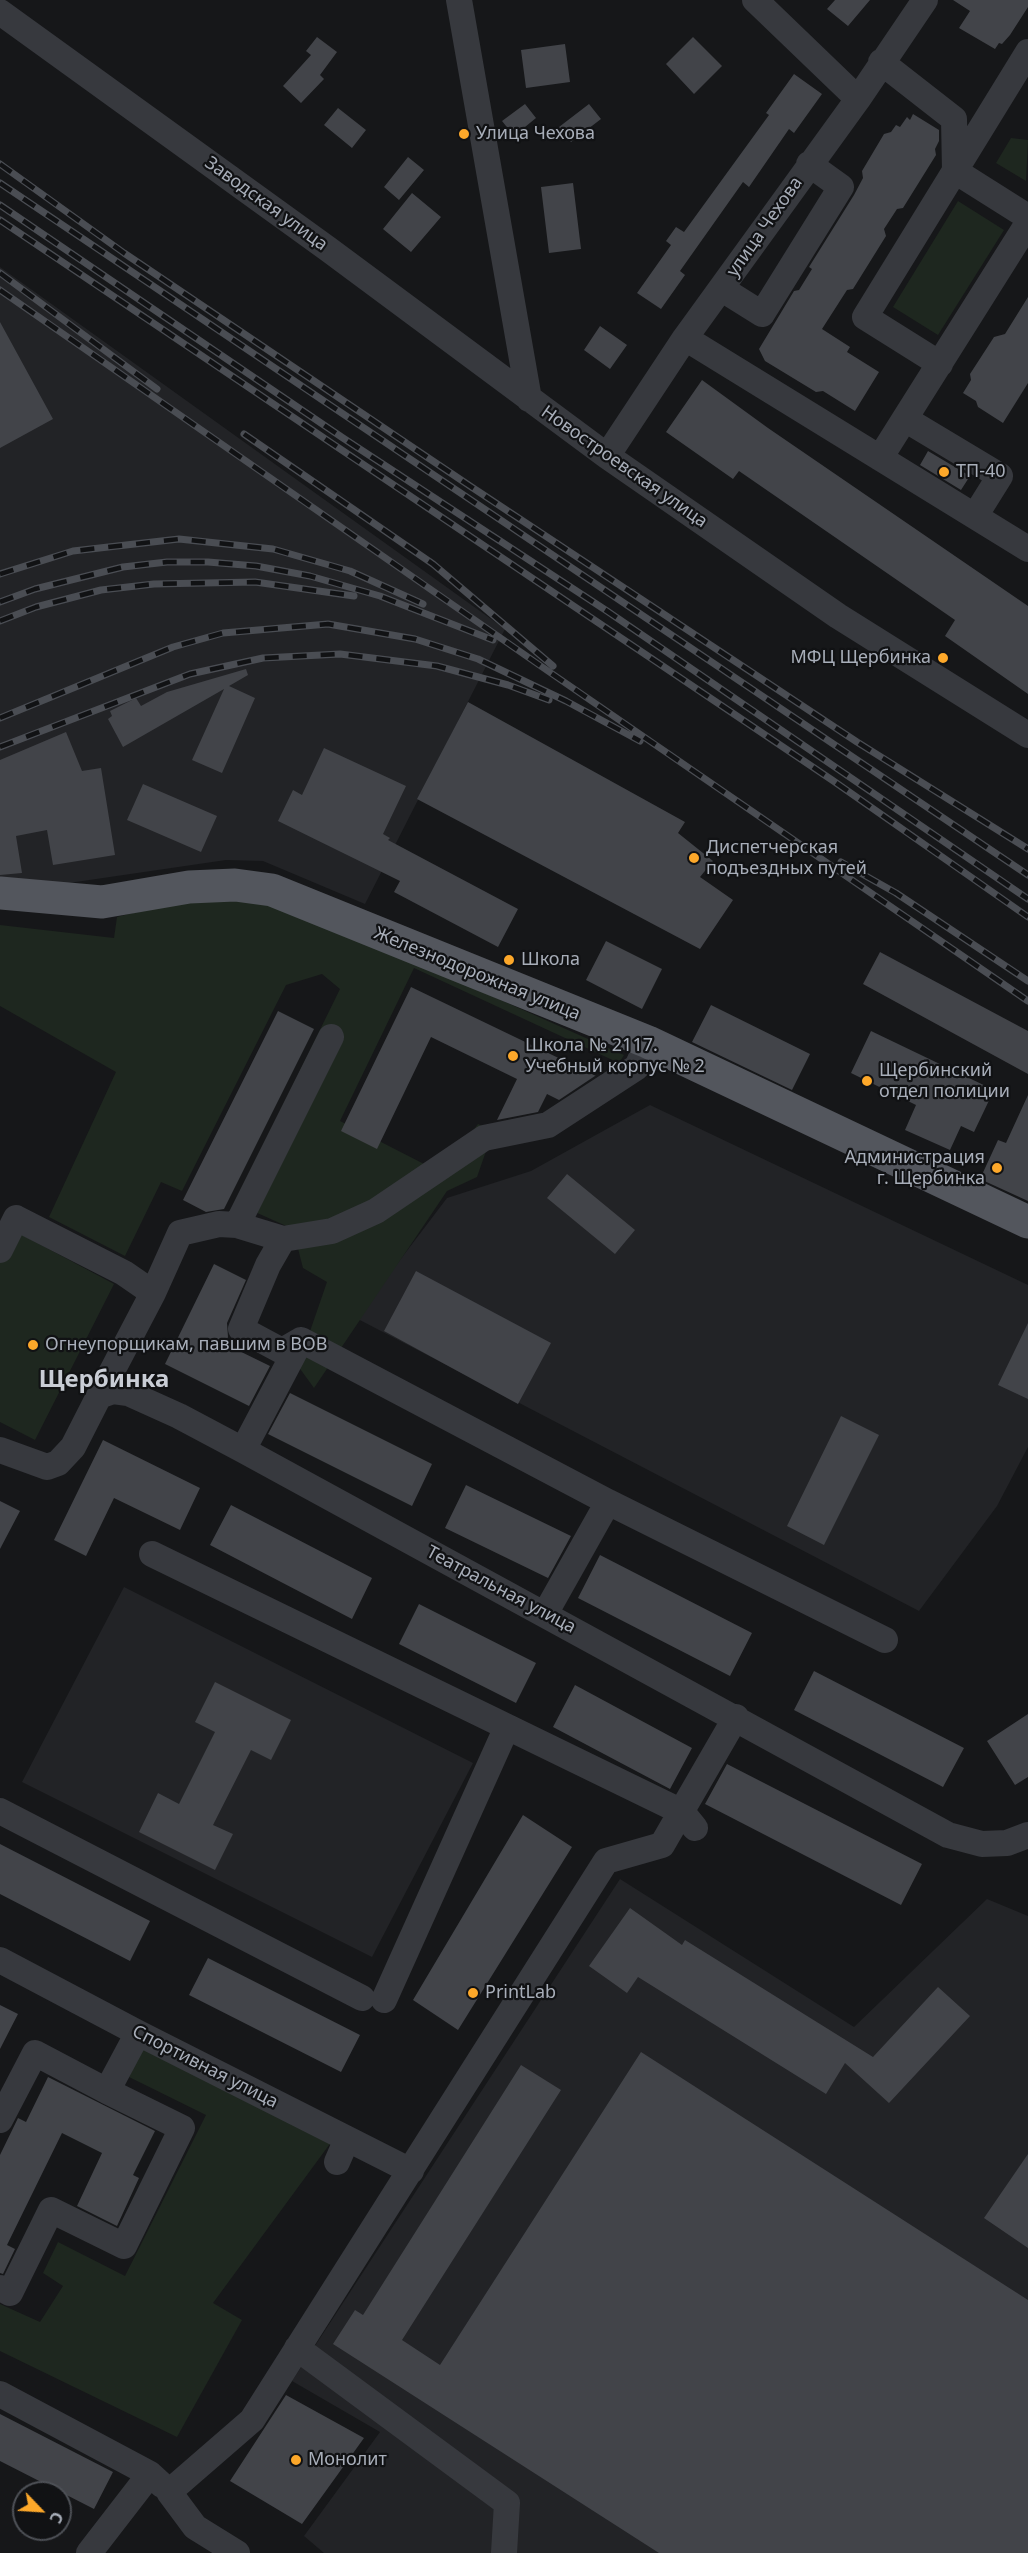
<!DOCTYPE html>
<meta charset="utf-8">
<style>
body{margin:0}
#map{position:relative;width:1028px;height:2553px;overflow:hidden;background:#161719;font-family:"Noto Sans",sans-serif}
canvas{display:block}
.north{position:absolute;left:12px;top:2481px;width:60px;height:60px;box-sizing:border-box;background:#111214;border:2px solid #4d5056;border-radius:50%;rotate:115deg;font-size:16px;font-weight:700;line-height:24px;text-align:center;color:#a8aeb9}
.north::after{content:'';display:block;margin:auto;width:21px;height:27px;background:#fda82a;clip-path:polygon(50% 0,100% 100%,50% 72%,0 100%)}
</style>
<div id="map">
<canvas width="1028" height="2553"></canvas>
<div class="north">С</div>
</div>
<script>
const context = document.querySelector('canvas').getContext('2d');
context.lineJoin = 'round';
function fill(path, color) { context.fillStyle = color; context.fill(path, 'evenodd'); }
const poly = rows => new Path2D(rows.map(r => 'M' + r).join(''));
function trace(path, color, width, dash) { context.strokeStyle = color; context.lineWidth = width; context.lineCap = dash ? 'butt' : 'round'; context.setLineDash(dash || []); context.stroke(path); }
function write(font, color, halo, rows, align = 'center') {
  context.font = font + ' "Noto Sans",sans-serif'; context.lineWidth = 4.5; context.setLineDash([]); context.textBaseline = 'middle'; context.strokeStyle = halo; context.fillStyle = color; for (const [text, x, y, turn = 0] of rows) {
    context.save(); context.translate(x, y); context.rotate((+turn || 0) * Math.PI / 180); context.textAlign = isNaN(turn) ? turn : align; if (halo) context.strokeText(text, 0, 0); context.fillText(text, 0, 0); context.restore();
  }
}
const built = poly([
 [0,267,505,629,365,904,263,861,226,860,62,884,0,879],
 [650,1105,1028,1285,1028,1447,997,1506,919,1611,356,1318,447,1198,531,1171],
 [124,1587,473,1763,372,1957,22,1782],
 [620,1879,854,2027,987,1899,1028,1916,1028,2553,324,2553,304,2536,380,2432,292,2381]
]);
const green = poly([
 [1011,138,1028,140,1026,181,996,163],
 [958,201,1004,230,938,335,893,307],
 [210,894,272,898,624,1055,619,1063,414,968,340,1121,426,1165,460,1148,478,1124,493,1131,477,1177,447,1191,314,1388,298,1366,327,1282,303,1268,293,1229,235,1203,340,989,322,974,286,985,182,1191,161,1182,125,1256,49,1217,116,1072,0,1006,0,925,114,938,117,917],
 [15,1231,114,1284,35,1440,0,1422,0,1260],
 [142,2048,332,2141,213,2303,242,2320,177,2437,0,2351,0,2304,40,2322,63,2286,43,2273,58,2242,125,2276,206,2115,129,2077]
]);
const building = poly([
 [835,0,870,0,848,26,827,9],
 [953,0,1028,0,1028,7,1010,35,1002,44,999,43,995,49,959,28,970,11],
 [317,37,337,52,320,75,324,79,301,103,283,86,311,55,306,51],
 [693,37,722,66,694,94,666,64],
 [565,44,570,82,526,88,521,50],
 [794,74,822,94,794,133,789,129,749,187,743,182,680,271,685,275,661,309,637,293,671,245,666,241,676,227,684,232,769,115,766,113],
 [525,104,536,118,514,136,502,121],
 [589,104,601,119,571,142,559,127],
 [338,108,366,130,352,148,324,125],
 [913,114,939,130,939,141,935,149,936,155,903,208,897,209,884,229,886,236,853,289,847,290,822,329,850,347,847,352,879,372,855,411,823,391,816,392,765,361,759,349,794,291,799,290,812,269,809,267,854,195,863,178,862,171,884,134,891,132,896,125,900,127,907,117,910,120],
 [408,157,424,170,399,200,384,187],
 [573,183,581,249,549,253,541,187],
 [412,193,441,217,411,252,383,229],
 [1028,297,1028,383,1003,423,978,407,976,401,963,393,971,380,970,374,994,337,1005,334],
 [0,322,53,419,0,448],
 [600,326,627,345,610,369,584,350],
 [702,380,768,428,1028,606,1028,694,945,636,955,620,739,471,733,479,666,432],
 [928,451,970,476,961,490,920,465],
 [246,669,248,675,229,686,255,698,222,773,192,760,224,689,123,747,108,719,112,716,110,711,136,698,141,706,167,692],
 [468,702,685,822,678,833,713,861,700,877,733,900,700,949,417,799],
 [66,732,82,771,101,768,115,855,53,865,47,830,16,836,22,873,0,875,0,760],
 [324,748,406,786,383,834,390,838,388,840,518,909,498,947,394,892,400,881,278,821,293,790,302,795],
 [143,784,217,816,201,852,127,820],
 [606,941,662,969,642,1009,586,980],
 [880,952,1028,1031,1028,1074,863,984],
 [411,987,596,1076,595,1076,559,1100,547,1094,538,1112,497,1120,517,1079,431,1037,377,1149,341,1131],
 [711,1005,810,1054,792,1090,692,1042],
 [278,1011,314,1029,224,1209,206,1212,183,1200],
 [871,1031,994,1090,974,1132,961,1126,950,1150,905,1130,916,1105,851,1073],
 [1028,1095,1028,1201,980,1179,998,1140,1006,1143],
 [567,1174,635,1230,615,1254,547,1198],
 [214,1264,246,1280,227,1323,228,1337,225,1344,270,1366,249,1406,165,1364],
 [416,1271,551,1343,518,1404,384,1331],
 [1028,1323,1028,1399,998,1385],
 [290,1393,432,1464,412,1506,268,1434],
 [841,1416,879,1435,824,1545,787,1526],
 [103,1440,200,1488,180,1530,114,1498,86,1556,54,1540],
 [466,1485,571,1536,548,1578,445,1528],
 [0,1501,20,1511,0,1549],
 [231,1505,372,1578,352,1619,210,1545],
 [600,1555,752,1633,730,1676,578,1598],
 [419,1604,536,1663,516,1703,399,1644],
 [814,1671,964,1748,943,1787,794,1710],
 [215,1682,291,1720,271,1760,251,1750,213,1825,233,1834,215,1870,139,1832,158,1793,179,1804,215,1732,195,1722],
 [575,1685,692,1748,670,1789,553,1727],
 [1028,1714,1028,1777,1015,1785,987,1741],
 [727,1764,922,1864,901,1905,705,1804],
 [523,1815,572,1847,458,2030,413,2000],
 [0,1844,150,1921,130,1961,0,1894],
 [630,1908,682,1945,685,1940,873,2057,938,1987,970,2016,889,2103,845,2063,826,2094,638,1977,627,1993,589,1966],
 [208,1958,360,2035,341,2072,189,1995],
 [0,2005,18,2014,0,2049],
 [641,2052,1028,2300,1028,2553,659,2553,333,2344,355,2310,363,2315,521,2065,561,2090,402,2340,440,2365],
 [48,2077,155,2131,133,2175,139,2178,117,2226,77,2206,102,2153,62,2133,7,2245,15,2249,3,2274,0,2273,0,2155,18,2118,26,2122],
 [1028,2154,1028,2248,984,2218],
 [286,2395,364,2438,302,2524,230,2481],
 [0,2414,113,2472,94,2509,0,2461]
]);
const minor = poly([
 [459,0,529,399],
 [755,0,858,99],
 [0,12,328,249,607,456,838,616,1028,735],
 [881,62,954,119,955,171,1028,217],
 [722,289,762,314,841,187,809,164],
 [685,338,1028,549],
 [940,364,865,317,1028,52],
 [905,419,1000,476,975,516],
 [607,456,685,338,858,99,925,0],
 [880,458,1028,223],
 [237,1225,283,1239],
 [0,1250,16,1218,124,1273,153,1293,99,1396],
 [153,1293,180,1233,219,1224,237,1225,331,1037],
 [0,1450,47,1467,58,1463,73,1447,99,1396,113,1391,128,1393,179,1416,243,1450,948,1835,982,1844,1007,1843,1028,1835],
 [243,1450,301,1340],
 [608,1502,301,1340,282,1351,241,1329,268,1265,283,1239,332,1231,376,1211,484,1138,548,1125,637,1067,648,1042],
 [152,1554,682,1812,695,1828],
 [545,1614,608,1502,885,1640],
 [0,1811,362,1998],
 [0,1960,138,2033,411,2171],
 [384,2000,506,1729],
 [0,2120,35,2053,107,2091,138,2033],
 [337,2162,347,2139],
 [0,2288,10,2293,51,2210,124,2246,182,2128,107,2091],
 [297,2348,507,2503,504,2553],
 [0,2394,150,2474],
 [89,2553,150,2474,162,2485],
 [237,2553,195,2527,169,2492,252,2420,606,1861,662,1845,736,1717]
]);
const major = poly([
 [0,893,102,902,189,887,235,885,272,890,648,1042,1028,1222]
]);
const rail = poly([
 [0,164,124,253,470,486,857,742,1028,849],
 [0,183,1028,875],
 [0,205,343,438,607,611,1028,899],
 [0,220,832,780,1028,917],
 [0,273,157,389],
 [0,290,548,671,1028,1001],
 [244,434,433,564,553,666],
 [0,574,73,551,179,539,273,549,350,571,423,604],
 [0,602,35,589,123,567,167,562,208,562,256,566,310,576,380,596,493,640],
 [0,621,36,607,101,590,154,584,255,582,354,596],
 [0,718,173,647,223,633,328,624,415,639,478,659,566,701,640,741],
 [0,747,190,674,263,658,340,654,437,666,508,685,549,700],
 [841,862,896,893,1028,981]
]);
const markers = [
 [464,134,6,"#fda82a"],
 [944,472,6,"#fda82a"],
 [943,658,6,"#fda82a"],
 [694,858,6,"#fda82a"],
 [509,960,6,"#fda82a"],
 [513,1056,6,"#fda82a"],
 [867,1081,6,"#fda82a"],
 [997,1168,6,"#fda82a"],
 [33,1345,6,"#fda82a"],
 [473,1993,6,"#fda82a"],
 [296,2460,6,"#fda82a"]
];
const poiNames = [
 ["Улица Чехова",476,134],
 ["ТП-40",956,472],
 ["МФЦ Щербинка",931,658,"right"],
 ["Диспетчерская",706,848],
 ["подъездных путей",706,869],
 ["Школа",521,960],
 ["Школа № 2117.",525,1046],
 ["Учебный корпус № 2",525,1067],
 ["Щербинский",879,1071],
 ["отдел полиции",879,1092],
 ["Администрация",985,1158,"right"],
 ["г. Щербинка",985,1179,"right"],
 ["Огнеупорщикам, павшим в ВОВ",45,1345],
 ["PrintLab",485,1993],
 ["Монолит",308,2460]
];
const streetNames = [
 ["Заводская улица",266,204,36],
 ["улица Чехова",765,227,-55],
 ["Новостроевская улица",624,467,35],
 ["Железнодорожная улица",477,974,22],
 ["Театральная улица",501,1590,28],
 ["Спортивная улица",205,2067,27]
];
const districtNames = [
 ["Щербинка",104,1380]
];
fill(built, '#222326');
fill(green, '#1e271f');
fill(building, '#424449');
trace(minor, '#37393e', 26);
trace(major, '#53565d', 33);
trace(rail, '#4a4d53', 7);
trace(rail, '#111214', 4.5, [14]);
for (const [x, y, r, color] of markers) { const dot = new Path2D(); dot.arc(x, y, r, 0, 2 * Math.PI); context.fillStyle = color; context.fill(dot); trace(dot, '#111214', 2); }
write('18px', '#a8aeb9', '#111214', poiNames, 'left');
write('18px', '#a8aeb9', '#111214', streetNames);
write('bold 24px', '#c9cdd5', '#111214', districtNames);
</script>
